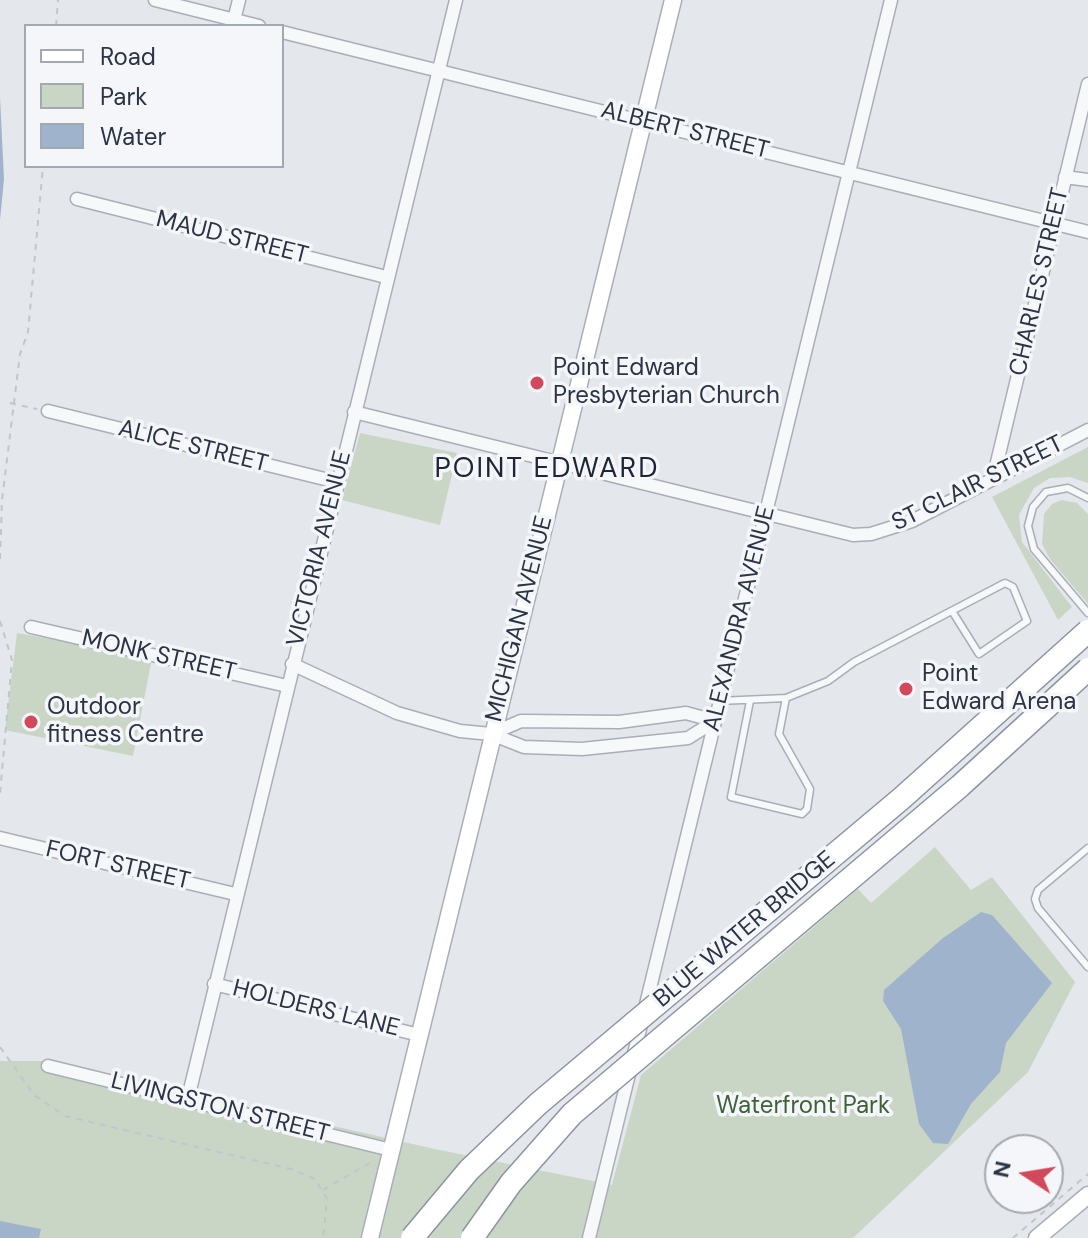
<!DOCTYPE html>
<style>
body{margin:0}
#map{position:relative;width:1088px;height:1238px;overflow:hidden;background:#e4e7ec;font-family:"DM Sans",sans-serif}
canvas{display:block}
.legend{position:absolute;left:24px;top:24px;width:260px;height:144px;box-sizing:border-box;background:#f4f6f9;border:2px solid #a4a8b1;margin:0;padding:10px 14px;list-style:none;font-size:24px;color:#2b3445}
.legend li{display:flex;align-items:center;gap:16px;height:40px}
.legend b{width:40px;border:2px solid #a4a8b1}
.north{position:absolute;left:984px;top:1134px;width:80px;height:80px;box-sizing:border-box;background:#f4f6f9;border:2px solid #a4a8b1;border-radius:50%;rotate:282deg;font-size:22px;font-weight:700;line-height:32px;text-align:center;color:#2b3445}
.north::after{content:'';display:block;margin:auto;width:28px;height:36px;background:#d1495b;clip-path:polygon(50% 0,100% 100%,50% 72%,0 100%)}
</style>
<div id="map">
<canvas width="1088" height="1238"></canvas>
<ul class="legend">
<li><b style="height:10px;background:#fff"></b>Road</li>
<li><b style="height:22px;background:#c9d6c5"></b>Park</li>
<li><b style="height:22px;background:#9fb4cc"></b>Water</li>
</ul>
<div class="north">N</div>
</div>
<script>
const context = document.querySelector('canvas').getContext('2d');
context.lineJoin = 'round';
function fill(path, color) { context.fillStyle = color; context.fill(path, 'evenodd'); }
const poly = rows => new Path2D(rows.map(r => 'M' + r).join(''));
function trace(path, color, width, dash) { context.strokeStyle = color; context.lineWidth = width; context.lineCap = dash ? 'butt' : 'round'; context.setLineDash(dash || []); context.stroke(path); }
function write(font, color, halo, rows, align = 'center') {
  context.font = font + ' "DM Sans",sans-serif'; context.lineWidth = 7; context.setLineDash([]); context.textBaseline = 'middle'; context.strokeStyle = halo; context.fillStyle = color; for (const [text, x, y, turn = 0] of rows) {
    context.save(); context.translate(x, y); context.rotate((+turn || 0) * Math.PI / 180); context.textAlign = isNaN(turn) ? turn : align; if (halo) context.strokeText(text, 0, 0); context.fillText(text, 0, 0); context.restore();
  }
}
const green = poly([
 [360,433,457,453,440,525,342,500],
 [1088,447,1088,483,1070,477,1050,478,1034,488,1019,515,1022,542,1072,607,1058,620,992,497],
 [1062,500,1077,503,1088,514,1088,604,1050,559,1042,544,1044,514,1052,504],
 [17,633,152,658,133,756,5,730],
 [935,847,971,890,992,877,1075,982,1028,1072,853,1238,0,1238,0,1061,46,1061,435,1149,612,1185,641,1075,858,889,871,903]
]);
const water = poly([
 [0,97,4,179,0,220],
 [981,912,992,915,1052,983,1006,1043,1000,1072,971,1104,948,1144,933,1143,919,1124,901,1029,883,1001,884,990,943,938],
 [0,1221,41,1229,39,1238,0,1238]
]);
const path = poly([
 [56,26,58,0],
 [10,403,37,409],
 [0,559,2,500,20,354,28,332,43,166],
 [0,621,12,660,0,793],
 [0,1047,34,1095,65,1116,291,1169,315,1179,327,1199,323,1238],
 [323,1190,373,1161],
 [1013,1238,1088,1174]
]);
const lane = poly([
 [1088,498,1068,488,1046,492,1033,507,1028,526,1034,549,1088,613],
 [719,701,786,698,828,681,854,662,1003,584,1005,583,1013,587,1027,621,979,654,952,611],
 [750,701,731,797,802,814,807,809,810,789,779,734,786,698],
 [1088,848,1038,890,1035,899,1038,908,1088,967]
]);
const street = poly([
 [155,0,259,26],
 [234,20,239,0],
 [282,32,1088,232],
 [1065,177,1088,180],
 [77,199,386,277],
 [48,411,337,482],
 [354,412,853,535,871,534,912,521,1088,430],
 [993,479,1088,84],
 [31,627,287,686],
 [292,664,397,713,460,731,491,734,524,747,582,749,688,738,715,721],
 [491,734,521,721,619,722,686,713,715,721],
 [0,838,235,894],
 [214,984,419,1035],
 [48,1066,391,1150],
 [188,1098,456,0],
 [589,1238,891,0]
]);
const secondary = poly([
 [370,1238,673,0],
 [1037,1238,1088,1195]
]);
const highwayBridge = poly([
 [412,1238,469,1170,538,1104,902,798,1088,631],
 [472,1238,511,1183,572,1114,960,786,1088,669]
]);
const markers = [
 [537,383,8,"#d1495b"],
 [906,689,8,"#d1495b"],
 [31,722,8,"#d1495b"]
];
const streetNames = [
 ["ALBERT STREET",685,131,14],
 ["MAUD STREET",232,238,14],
 ["CHARLES STREET",1040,282,-77],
 ["ALICE STREET",193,447,14],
 ["ST CLAIR STREET",978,484,-26],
 ["VICTORIA AVENUE",320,549,-76],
 ["MICHIGAN AVENUE",520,619,-76],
 ["ALEXANDRA AVENUE",740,619,-76],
 ["MONK STREET",159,656,13],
 ["FORT STREET",118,866,13],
 ["BLUE WATER BRIDGE",745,930,-40],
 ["HOLDERS LANE",316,1009,14],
 ["LIVINGSTON STREET",220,1108,14]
];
const poiNames = [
 ["Point Edward",553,369],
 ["Presbyterian Church",553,397],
 ["Point",922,675],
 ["Edward Arena",922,703],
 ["Outdoor",47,708],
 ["fitness Centre",47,736]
];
const parkNames = [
 ["Waterfront Park",803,1107]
];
const quarterNames = [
 ["POINT EDWARD",547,470]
];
fill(green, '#c9d6c5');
fill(water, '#9fb4cc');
trace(lane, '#a9aeb7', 9);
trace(street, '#a9aeb7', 15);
trace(secondary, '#a9aeb7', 19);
trace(path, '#c2c5cb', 2, [6, 6]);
trace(lane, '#f7f8fa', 6);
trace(street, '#f7f8fa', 12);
trace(secondary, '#fff', 16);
trace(highwayBridge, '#8b94a3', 25, []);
trace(highwayBridge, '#fff', 22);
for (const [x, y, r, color] of markers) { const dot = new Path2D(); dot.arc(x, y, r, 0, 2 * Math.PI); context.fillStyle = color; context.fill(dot); trace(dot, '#f4f6f9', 3); }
write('24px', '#2b3445', '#f4f6f9', streetNames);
write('24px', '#2b3445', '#f4f6f9', poiNames, 'left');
write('24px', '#3f6138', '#f4f6f9', parkNames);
context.letterSpacing = '2px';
write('28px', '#1d2536', '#f4f6f9', quarterNames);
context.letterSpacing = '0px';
</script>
